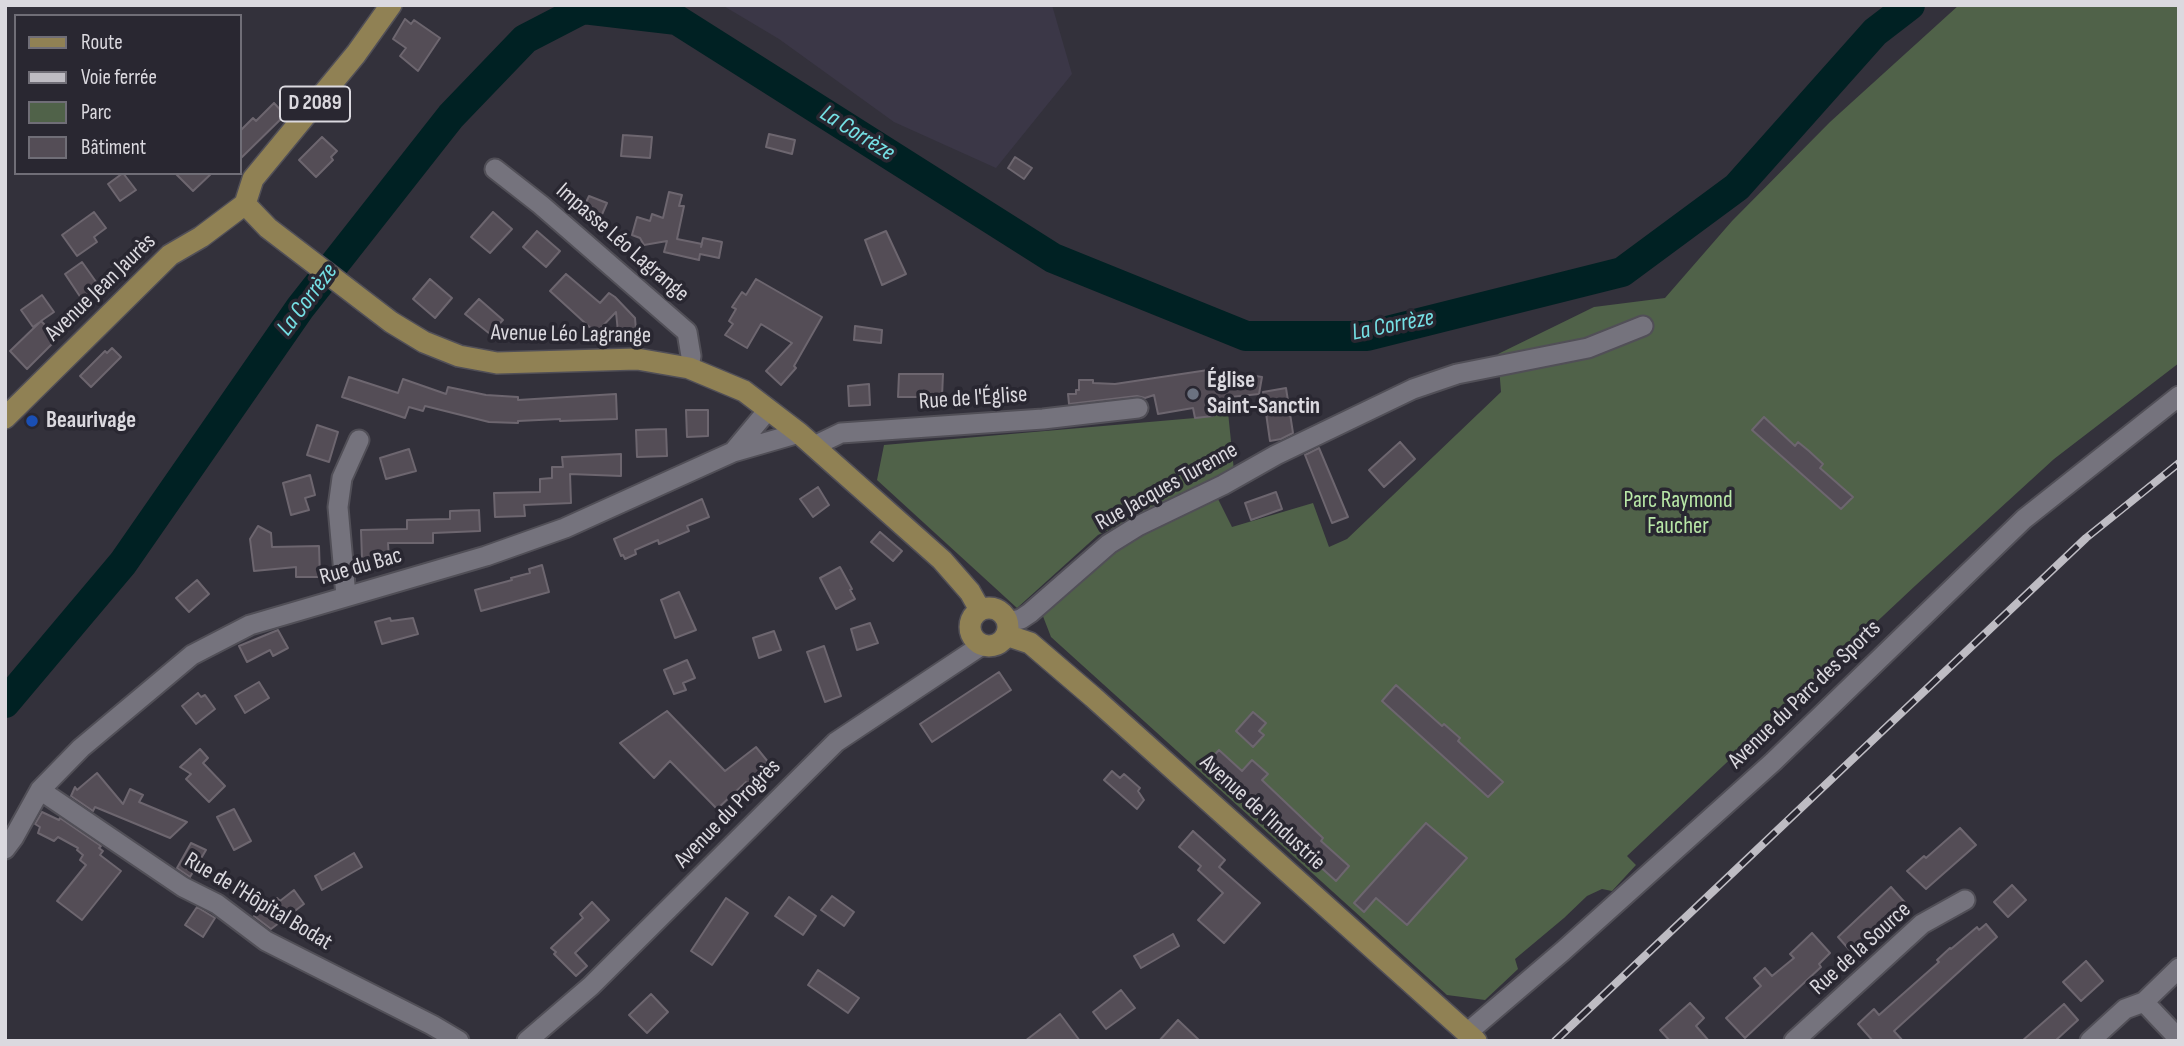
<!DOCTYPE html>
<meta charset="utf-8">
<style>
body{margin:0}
#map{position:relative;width:2184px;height:1046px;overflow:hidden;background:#33313b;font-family:"Sofia Sans Condensed",sans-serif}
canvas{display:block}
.frame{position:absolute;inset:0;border:7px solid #dbd9df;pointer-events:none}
.legend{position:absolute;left:14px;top:14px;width:228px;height:161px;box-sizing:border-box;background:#292731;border:2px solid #706e77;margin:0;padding:9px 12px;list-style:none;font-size:21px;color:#dbd9df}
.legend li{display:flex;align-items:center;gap:14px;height:35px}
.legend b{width:35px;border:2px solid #706e77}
</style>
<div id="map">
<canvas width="2184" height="1046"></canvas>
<div class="frame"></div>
<ul class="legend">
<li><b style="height:9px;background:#908154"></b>Route</li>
<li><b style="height:9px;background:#bebcc3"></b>Voie ferrée</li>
<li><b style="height:19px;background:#506249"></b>Parc</li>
<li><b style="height:19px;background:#544d56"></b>Bâtiment</li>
</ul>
</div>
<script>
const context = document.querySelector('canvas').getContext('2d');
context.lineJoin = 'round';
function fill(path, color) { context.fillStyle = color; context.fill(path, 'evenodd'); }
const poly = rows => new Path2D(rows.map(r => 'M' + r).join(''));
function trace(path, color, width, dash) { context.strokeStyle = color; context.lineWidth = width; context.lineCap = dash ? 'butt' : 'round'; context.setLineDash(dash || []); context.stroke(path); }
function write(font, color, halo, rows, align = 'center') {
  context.font = font + ' "Sofia Sans Condensed",sans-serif'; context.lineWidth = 7; context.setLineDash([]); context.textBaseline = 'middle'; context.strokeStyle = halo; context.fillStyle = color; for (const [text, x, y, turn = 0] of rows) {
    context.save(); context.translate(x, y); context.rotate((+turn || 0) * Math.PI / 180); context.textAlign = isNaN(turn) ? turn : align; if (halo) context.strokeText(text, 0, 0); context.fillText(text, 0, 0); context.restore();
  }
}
const built = poly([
 [722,5,1052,5,1072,74,996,168,894,122,779,39]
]);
const green = poly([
 [1959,5,2179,5,2179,363,2054,459,1916,585,1627,856,1636,865,1612,891,1602,889,1587,896,1564,918,1515,959,1518,969,1485,1000,1447,995,1051,637,1039,606,1109,544,1213,489,1232,527,1313,503,1329,547,1347,539,1501,392,1498,354,1594,307,1665,298,1732,221,1830,122],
 [1228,412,1234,471,1098,535,1017,608,877,480,884,445,1195,418]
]);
const river = poly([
 [5,703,123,563,300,308,451,116,525,39,583,9,677,20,1053,258,1246,336,1367,336,1622,272,1737,187,1875,32,1910,5]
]);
const building = poly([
 [405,19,411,24,414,20,440,38,418,71,400,56,406,48,393,39,405,19],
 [274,103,285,115,240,159,240,131,253,118,256,121,274,103],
 [769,134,795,140,792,154,766,147,769,134],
 [623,135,652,137,650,158,621,156,623,135],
 [322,137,337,151,331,157,333,160,316,177,299,160,322,137],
 [1015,157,1032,168,1024,179,1008,168,1015,157],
 [123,173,136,190,120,201,108,184,123,173],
 [175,173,212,173,193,191,175,173],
 [669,192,682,195,679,206,684,206,677,239,702,244,701,247,703,238,722,242,719,258,700,254,699,260,664,252,667,241,644,245,640,238,632,235,637,217,650,221,652,214,663,218,669,192],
 [589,196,607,203,600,219,582,211,589,196],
 [94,212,106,228,94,237,97,242,77,256,62,235,94,212],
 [493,212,512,229,490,253,471,237,493,212],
 [537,231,560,251,546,267,523,247,537,231],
 [886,231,906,274,882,285,865,240,886,231],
 [82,262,99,286,81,298,65,274,82,262],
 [566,274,600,303,609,293,615,297,635,318,636,330,618,332,616,312,596,333,550,291,566,274],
 [430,279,452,298,435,318,413,299,430,279],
 [756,279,822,317,794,366,796,368,781,385,766,371,792,343,761,324,747,348,725,335,733,324,729,321,736,309,732,307,742,292,746,295,756,279],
 [42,295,54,312,41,321,58,338,27,369,10,351,40,322,33,327,21,310,42,295],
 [479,299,503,320,490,334,465,314,479,299],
 [855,326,882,330,881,343,854,340,855,326],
 [112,348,121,357,91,387,80,376,105,351,107,353,112,348],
 [1208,370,1216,373,1219,380,1242,389,1244,374,1262,377,1259,394,1231,397,1220,402,1213,416,1195,418,1193,408,1158,414,1154,395,1145,398,1137,396,1069,404,1068,394,1076,394,1076,390,1079,390,1079,380,1093,380,1093,383,1115,384,1208,370],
 [899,374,943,374,942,397,898,397,899,374],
 [349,377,398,393,403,379,446,394,448,387,486,395,518,397,518,400,616,394,617,419,560,421,560,419,518,421,518,423,489,422,425,406,423,411,409,407,405,418,342,397,349,377],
 [869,384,870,405,849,406,848,386,869,384],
 [1286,388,1293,433,1281,439,1270,441,1263,392,1286,388],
 [686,410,708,410,708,436,687,437,686,410],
 [1764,417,1795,446,1798,442,1809,451,1823,464,1820,468,1853,497,1841,509,1752,430,1764,417],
 [317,425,338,432,329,462,307,455,317,425],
 [666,429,667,456,637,457,636,430,666,429],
 [1400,442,1415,459,1384,487,1369,470,1400,442],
 [1319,448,1348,517,1332,523,1305,455,1319,448],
 [409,449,416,471,386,479,380,458,409,449],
 [621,454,621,476,570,474,571,503,524,505,525,516,495,517,494,493,540,492,540,479,552,478,552,467,563,467,562,457,621,454],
 [310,475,315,495,305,498,309,510,291,515,283,483,310,475],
 [818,487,829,505,813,517,800,499,818,487],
 [1276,492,1282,509,1251,520,1245,503,1276,492],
 [702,499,709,517,687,526,689,531,659,544,658,540,635,550,636,554,625,559,623,555,621,556,614,539,702,499],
 [479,510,480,531,433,533,433,543,388,543,389,559,362,559,361,530,407,529,407,520,450,519,450,511,479,510],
 [258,526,271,533,272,547,319,546,320,577,296,577,296,567,254,571,250,539,258,526],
 [880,532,902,551,893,561,871,542,880,532],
 [542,565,549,592,481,611,475,590,512,580,511,578,530,573,529,569,542,565],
 [840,567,852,589,850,590,855,599,836,609,820,578,840,567],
 [197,580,209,594,189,612,176,598,197,580],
 [679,592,696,630,675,638,661,600,679,592],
 [390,618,391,621,413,618,418,634,382,644,375,622,390,618],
 [870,623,878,643,857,650,851,629,870,623],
 [278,630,288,648,273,656,270,650,247,662,239,646,278,630],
 [774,631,781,650,759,658,753,638,774,631],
 [824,646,841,696,825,702,807,652,824,646],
 [687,660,695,678,683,683,686,690,674,694,664,670,687,660],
 [999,672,1011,690,932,742,920,724,999,672],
 [259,682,269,698,245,713,235,696,259,682],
 [1396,685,1442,726,1444,724,1460,738,1458,741,1503,782,1488,797,1382,701,1396,685],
 [198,693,201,697,205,695,215,709,196,724,182,706,198,693],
 [667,711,725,771,756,747,773,768,750,787,746,782,717,809,670,761,654,778,620,743,667,711],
 [1253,712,1266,723,1259,731,1264,735,1253,747,1236,731,1253,712],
 [200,749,208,758,203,763,225,786,209,802,186,779,191,774,180,767,200,749],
 [1219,750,1242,771,1252,760,1268,774,1262,780,1323,838,1321,841,1349,866,1336,881,1206,764,1219,750],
 [1112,771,1120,778,1124,774,1140,788,1138,791,1144,800,1137,809,1104,780,1112,771],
 [97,773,123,804,130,789,143,795,139,802,187,822,170,838,95,807,93,811,71,796,75,787,77,790,97,773],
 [234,809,251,841,234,850,217,817,234,809],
 [42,812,59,820,60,818,101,846,99,848,103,851,100,855,121,871,82,920,57,901,86,865,80,860,83,855,77,850,78,848,58,837,54,841,38,833,40,827,35,824,42,812],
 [1426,823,1467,858,1407,925,1376,898,1364,912,1354,903,1426,823],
 [1960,828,1976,845,1926,889,1907,871,1924,856,1926,858,1960,828],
 [1193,831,1225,860,1219,867,1260,903,1224,943,1198,920,1223,893,1198,870,1201,866,1179,847,1193,831],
 [191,843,206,850,190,877,177,868,191,843],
 [354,853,362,867,322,890,315,876,354,853],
 [2012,885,2026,900,2008,917,1994,902,2012,885],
 [1891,887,1908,906,1854,955,1838,937,1891,887],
 [294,890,304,904,271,929,254,916,277,898,280,901,294,890],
 [832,896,854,912,844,926,821,910,832,896],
 [789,897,816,916,803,935,775,916,789,897],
 [726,898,748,913,712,965,691,951,726,898],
 [592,902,609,920,575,953,587,966,576,976,554,954,556,952,551,948,583,918,580,914,592,902],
 [197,907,215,918,203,937,185,925,197,907],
 [1986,924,1997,937,1894,1031,1903,1041,1873,1041,1858,1024,1874,1009,1879,1015,1939,962,1937,960,1950,948,1951,949,1977,927,1979,930,1986,924],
 [1812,933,1830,953,1819,964,1821,967,1745,1038,1726,1018,1761,986,1754,978,1765,968,1772,976,1794,958,1790,954,1812,933],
 [1173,934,1179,946,1141,968,1134,956,1173,934],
 [2086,961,2103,981,2081,1001,2063,982,2086,961],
 [818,970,859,998,848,1013,808,985,818,970],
 [1121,990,1135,1008,1106,1029,1093,1012,1121,990],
 [651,994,668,1012,647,1033,629,1015,651,994],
 [1690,1003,1704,1018,1696,1026,1709,1041,1670,1041,1660,1030,1690,1003],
 [2064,1004,2078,1020,2055,1041,2022,1041,2064,1004],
 [1060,1014,1080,1041,1025,1041,1060,1014],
 [1178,1020,1200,1041,1159,1041,1178,1020]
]);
const minor = poly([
 [495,169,541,205,687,332,691,356,689,368],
 [768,410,733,452,799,433],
 [814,446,841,433,1043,419,1138,408],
 [346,596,338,507,342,478,359,440],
 [1008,622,1021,619,1030,613,1109,544,1138,526,1223,485,1276,455,1413,389,1457,374,1588,348,1643,326],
 [40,790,183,887,217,904,266,941,432,1025,459,1041],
 [5,849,14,837,40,790,81,748,192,655,250,625,486,556,565,528,733,452],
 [2144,1002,2179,1039],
 [1467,1033,1563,951,1773,762,2024,519,2179,396],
 [527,1041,591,986,836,742,982,645],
 [1794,1041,1922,924,1965,900],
 [2090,1041,2125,1009,2144,1002,2179,968]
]);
const major = poly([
 [245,204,268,228,391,322,424,342,459,356,497,363,637,359,689,368,744,391,799,433,942,560,970,592,980,610],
 [5,418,170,255,201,237,245,204,253,179,356,54,391,5],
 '970 627a19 19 0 1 1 38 0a19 19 0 1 1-38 0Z',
 [1006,635,1030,643,1093,697,1476,1041]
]);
const rail = poly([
 [1555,1041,2086,538,2179,463]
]);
const markers = [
 [1193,394,7,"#6b7280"],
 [32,421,7,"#1a4fb4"]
];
const shields = [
 [315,104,70]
];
const shieldNames = [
 ["D 2089",315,104]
];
const streetNames = [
 ["Impasse Léo Lagrange",622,243,41],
 ["Avenue Jean Jaurès",101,288,-44],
 ["Avenue Léo Lagrange",571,335,1],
 ["Rue de l'Église",973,399,-4],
 ["Rue Jacques Turenne",1167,487,-29],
 ["Rue du Bac",361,567,-16],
 ["Avenue du Parc des Sports",1805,695,-44],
 ["Avenue de l'Industrie",1262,813,42],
 ["Avenue du Progrès",728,814,-46],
 ["Rue de l'Hôpital Bodat",258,902,31],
 ["Rue de la Source",1861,949,-42]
];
const poiNames = [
 ["Église",1207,381],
 ["Saint-Sanctin",1207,407],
 ["Beaurivage",46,421]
];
const parkNames = [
 ["Parc Raymond",1678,501],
 ["Faucher",1678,527]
];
const waterNames = [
 ["La Corrèze",857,134,32],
 ["La Corrèze",308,300,-53],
 ["La Corrèze",1393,326,-11]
];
fill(built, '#3b3747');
fill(green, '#506249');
trace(river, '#002123', 30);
fill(building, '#544d56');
trace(building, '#6d666f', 2);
trace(minor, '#514f57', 23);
trace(major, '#514f57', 24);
trace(minor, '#75737d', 19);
trace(major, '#908154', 21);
trace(rail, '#bebcc3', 8);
trace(rail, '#292731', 5, [16]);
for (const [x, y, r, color] of markers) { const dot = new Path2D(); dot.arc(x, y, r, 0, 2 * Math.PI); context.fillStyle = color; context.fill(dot); trace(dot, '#292731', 2.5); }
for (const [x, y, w] of shields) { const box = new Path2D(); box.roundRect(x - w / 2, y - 17.5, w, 35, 5); context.fillStyle = '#292731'; context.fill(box); trace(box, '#dbd9df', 2); }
write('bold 21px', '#dbd9df', null, shieldNames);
write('23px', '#dbd9df', '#292731', streetNames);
write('bold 23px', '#dbd9df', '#292731', poiNames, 'left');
write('23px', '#b8e7a7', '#292731', parkNames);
write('italic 24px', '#75e0e5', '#292731', waterNames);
</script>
